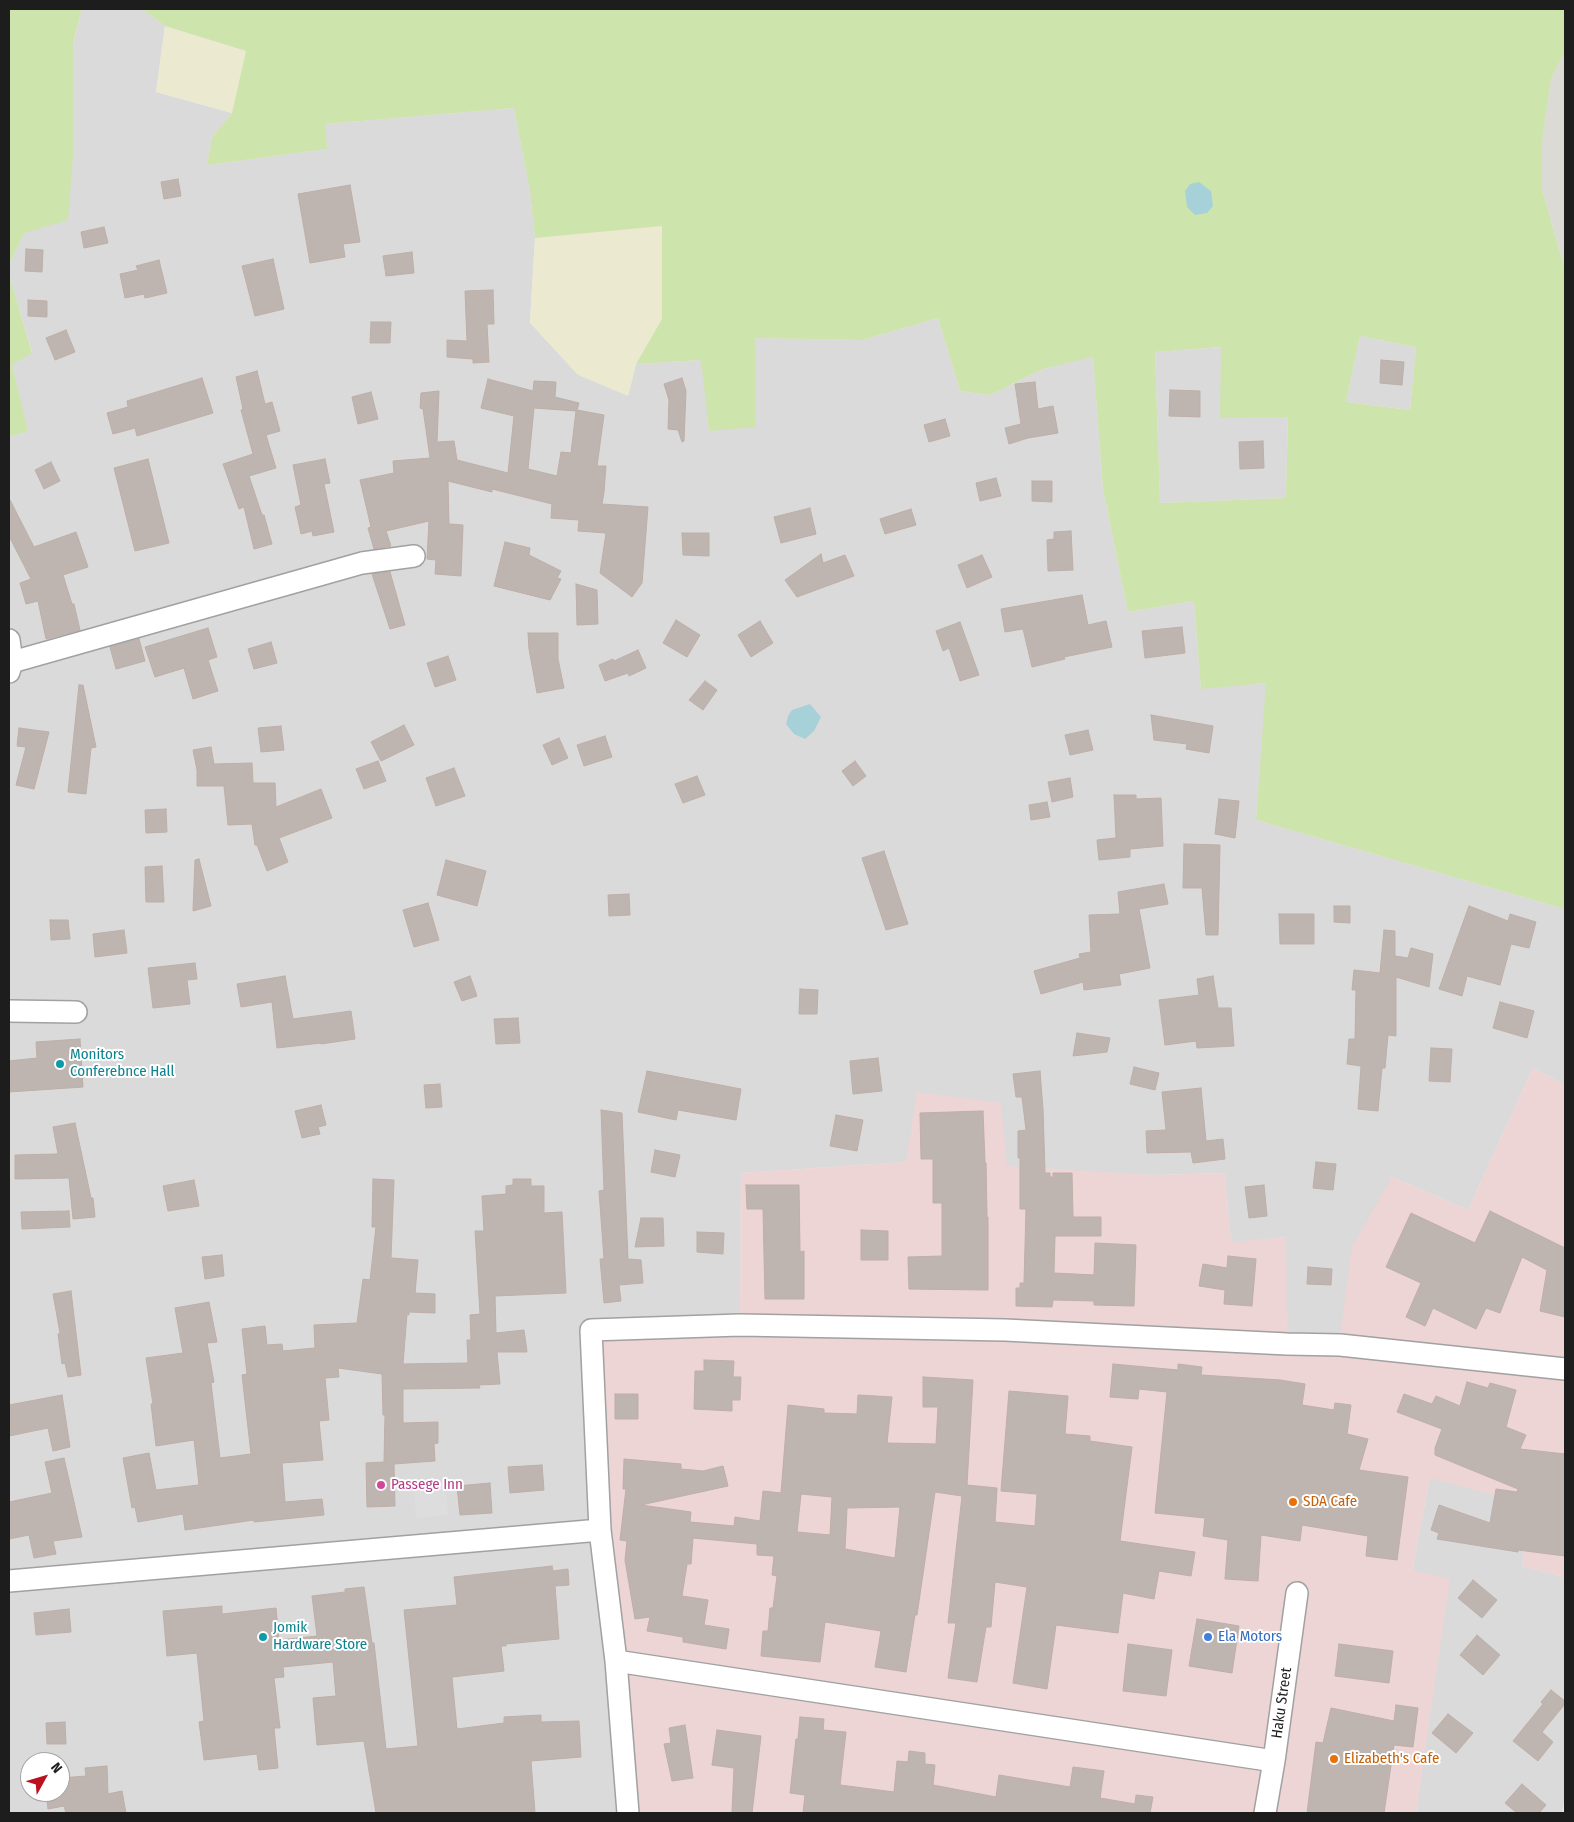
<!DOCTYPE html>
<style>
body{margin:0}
#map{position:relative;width:1574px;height:1822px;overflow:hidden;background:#eee9e4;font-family:"Fira Sans Condensed",sans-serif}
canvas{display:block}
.frame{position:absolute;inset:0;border:10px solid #1d1d1d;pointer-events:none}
.north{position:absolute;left:20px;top:1752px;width:50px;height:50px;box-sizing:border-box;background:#fff;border:1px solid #a5a5a5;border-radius:50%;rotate:51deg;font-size:14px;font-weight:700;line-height:20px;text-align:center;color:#1d1d1d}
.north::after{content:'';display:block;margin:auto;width:18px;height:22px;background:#ba1020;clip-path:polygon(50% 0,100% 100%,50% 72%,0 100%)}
</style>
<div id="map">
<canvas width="1574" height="1822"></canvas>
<div class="frame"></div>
<div class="north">N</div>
</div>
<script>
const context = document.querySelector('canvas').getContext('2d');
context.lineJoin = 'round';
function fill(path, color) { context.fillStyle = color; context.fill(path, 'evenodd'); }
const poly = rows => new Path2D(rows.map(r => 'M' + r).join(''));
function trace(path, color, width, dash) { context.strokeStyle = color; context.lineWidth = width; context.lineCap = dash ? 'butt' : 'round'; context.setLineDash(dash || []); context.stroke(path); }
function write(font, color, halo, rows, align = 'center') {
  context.font = font + ' "Fira Sans Condensed",sans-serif'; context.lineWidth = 4; context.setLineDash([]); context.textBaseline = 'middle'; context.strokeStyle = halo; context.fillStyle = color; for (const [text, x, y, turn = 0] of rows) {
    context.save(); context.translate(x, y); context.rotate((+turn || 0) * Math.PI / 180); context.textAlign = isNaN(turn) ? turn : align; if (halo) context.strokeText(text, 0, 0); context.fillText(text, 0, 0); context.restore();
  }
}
const residential = poly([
 [82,9,142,9,165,26,156,92,232,113,212,137,207,165,326,149,325,124,514,108,530,192,535,238,530,323,628,396,636,364,701,360,755,427,755,338,862,340,938,318,960,391,990,395,1043,369,1093,356,1103,489,1128,612,1194,601,1201,688,1267,683,1256,820,1565,909,1565,1085,1533,1068,1468,1210,1392,1177,1340,1345,1287,1344,1285,1237,1231,1243,1225,1173,1153,1175,906,1162,741,1173,740,1325,628,1813,9,1813,9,437,27,431,12,365,32,352,9,274,9,265,24,233],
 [30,1762,60,1762,60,1792,30,1792],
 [1360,336,1416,347,1410,410,1346,402],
 [1221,347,1288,416,1286,498,1160,503,1155,352],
 [1430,1477,1522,1502,1528,1530,1522,1566,1565,1577,1565,1798,1562,1813,1416,1813,1449,1579,1412,1571]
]);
const commercial = poly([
 [1533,1068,1565,1085,1565,1577,1522,1566,1528,1530,1521,1502,1430,1478,1412,1570,1450,1579,1416,1813,628,1813,591,1330,740,1325,741,1173,906,1162,917,1092,1001,1103,1007,1166,1153,1175,1225,1173,1231,1242,1286,1237,1287,1343,1339,1345,1352,1247,1392,1177,1468,1210]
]);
const airport = poly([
 [1565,51,1565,270,1542,189,1542,142,1551,79]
]);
const farmland = poly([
 [165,26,246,51,232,113,156,92],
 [662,225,662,319,636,364,628,396,578,375,530,323,535,238]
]);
const grass = poly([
 [9,9,82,9,73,43,73,157,68,220,24,233,9,265],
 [142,9,1565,9,1565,51,1551,79,1542,142,1542,189,1565,270,1565,909,1256,820,1266,683,1201,689,1194,601,1128,612,1103,489,1093,357,1043,369,990,395,960,391,938,318,862,340,755,338,755,427,709,431,701,360,636,364,662,319,662,226,535,238,530,192,514,108,325,124,327,149,207,165,212,137,232,113,246,51,165,26],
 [1360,336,1416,347,1410,410,1346,402],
 [1221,347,1220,418,1288,417,1286,498,1160,503,1155,352],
 [9,274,32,353,12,365,28,431,9,437]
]);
const parking = poly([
 [414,1483,445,1484,448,1515,416,1518]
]);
const water = poly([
 [1199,182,1211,191,1213,206,1207,213,1195,215,1187,207,1185,191,1190,184],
 [810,704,821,717,814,731,805,739,794,734,786,724,788,716,792,710]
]);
const building = poly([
 [178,179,181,196,164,199,161,182,178,179],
 [350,185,360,242,343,244,345,257,310,263,298,194,350,185],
 [104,227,108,243,84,248,81,232,104,227],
 [26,249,43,250,42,272,25,271,26,249],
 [412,252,414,273,386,276,383,256,412,252],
 [273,259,284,309,255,316,242,266,273,259],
 [159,260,167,293,145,298,144,294,125,298,120,274,138,270,136,266,159,260],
 [493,290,494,324,487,324,489,362,473,363,473,359,447,357,447,340,467,341,465,291,493,290],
 [28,300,47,301,47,317,28,316,28,300],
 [371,322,391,322,390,343,370,343,371,322],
 [66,330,75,352,55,360,46,338,66,330],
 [1381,360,1404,362,1402,385,1380,383,1381,360],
 [257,371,265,404,272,402,280,431,266,435,276,468,249,476,262,515,264,515,272,544,254,549,244,507,239,509,223,464,253,454,241,410,243,409,236,377,257,371],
 [202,378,213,413,137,436,135,428,113,434,107,413,128,407,127,401,202,378],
 [682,378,686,391,684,441,682,442,678,430,668,429,669,400,664,384,682,378],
 [488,379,533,391,534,381,556,382,555,397,579,403,577,410,604,415,597,466,606,466,604,492,602,504,648,507,642,583,632,597,600,573,606,533,578,531,579,520,551,518,552,504,492,489,492,492,448,481,449,524,463,525,461,576,435,574,436,560,427,559,429,521,386,531,391,546,374,549,368,528,371,527,360,480,394,473,393,461,430,458,423,409,420,408,421,393,439,391,437,442,454,441,457,460,508,473,514,416,481,408,488,379],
 [534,408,576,411,571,453,561,452,557,476,528,469,534,408],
 [1035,382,1038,409,1053,406,1058,433,1028,438,1009,444,1005,428,1021,424,1015,384,1035,382],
 [1170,390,1200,391,1200,417,1169,416,1170,390],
 [371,392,378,419,358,424,352,397,371,392],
 [945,419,950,436,929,442,924,425,945,419],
 [1263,441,1264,468,1240,469,1239,442,1263,441],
 [148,459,169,543,135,551,114,468,148,459],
 [325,459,330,483,324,484,334,532,313,536,312,531,301,534,295,507,301,505,293,465,325,459],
 [51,462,60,481,44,489,35,470,51,462],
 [996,478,1001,496,980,501,976,483,996,478],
 [1032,481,1052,481,1052,502,1032,501,1032,481],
 [9,498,34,547,76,532,88,567,63,575,72,604,74,604,80,630,46,639,38,601,26,604,20,583,31,579,9,536,9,498],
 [810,508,816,534,781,543,774,517,810,508],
 [911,509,916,525,885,534,880,519,911,509],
 [1071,531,1073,570,1048,571,1047,540,1054,539,1054,532,1071,531],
 [682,533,709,533,709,556,683,555,682,533],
 [505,542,530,548,529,555,561,571,557,578,561,579,550,600,494,586,505,542],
 [821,554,823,563,845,555,854,576,797,597,785,580,821,554],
 [982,555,992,577,967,588,958,565,982,555],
 [390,572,405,625,390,629,372,574,390,572],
 [576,584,597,590,598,624,577,625,576,584],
 [1082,595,1088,625,1106,621,1112,647,1064,657,1065,659,1032,667,1023,629,1005,632,1001,609,1082,595],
 [676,620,700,635,687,657,663,643,676,620],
 [760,621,773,643,751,657,738,635,760,621],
 [960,622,979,675,960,681,949,648,943,651,936,631,960,622],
 [1182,627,1185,653,1145,658,1142,631,1182,627],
 [208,628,217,657,208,660,218,691,193,699,184,668,155,677,145,647,208,628],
 [528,633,558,633,558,659,564,688,537,693,529,649,528,633],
 [139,639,145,661,116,669,110,647,139,639],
 [271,642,277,663,254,669,248,649,271,642],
 [638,650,646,668,629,676,628,673,605,681,599,665,613,659,614,661,638,650],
 [448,656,456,680,435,687,427,663,448,656],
 [705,681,717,690,703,710,689,700,705,681],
 [79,685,83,685,96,747,91,748,86,794,68,792,79,685],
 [1151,715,1213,726,1209,753,1186,749,1187,744,1154,740,1151,715],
 [404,725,414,745,381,761,371,742,404,725],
 [281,726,284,750,261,752,258,728,281,726],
 [19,728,49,732,34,789,16,785,26,747,17,746,19,728],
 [1088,730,1093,750,1070,755,1065,735,1088,730],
 [605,736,612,757,584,766,577,745,605,736],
 [559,738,568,758,552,765,543,745,559,738],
 [211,747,214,764,252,763,253,783,275,783,276,807,321,789,332,818,279,838,288,862,267,871,257,845,255,845,252,824,228,825,224,786,197,786,197,770,193,750,211,747],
 [378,761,386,781,364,789,356,769,378,761],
 [855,761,866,776,853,786,842,771,855,761],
 [454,768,465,796,436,806,426,778,454,768],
 [697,776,705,795,683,803,675,784,697,776],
 [1070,778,1073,797,1052,802,1048,782,1070,778],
 [1114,795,1136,795,1136,799,1161,798,1163,846,1130,849,1130,857,1099,860,1097,840,1116,838,1114,795],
 [1219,799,1239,801,1235,838,1215,834,1219,799],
 [1047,802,1050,817,1031,820,1029,805,1047,802],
 [166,809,167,832,146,833,145,810,166,809],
 [1184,844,1220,845,1218,935,1206,935,1202,888,1183,888,1184,844],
 [884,851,908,924,886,930,862,858,884,851],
 [199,859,211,906,193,911,195,860,199,859],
 [446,860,486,871,477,906,437,895,446,860],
 [162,866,164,902,146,902,145,867,162,866],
 [1164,884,1168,904,1139,909,1150,968,1119,974,1121,985,1084,990,1083,982,1041,994,1034,971,1080,958,1079,954,1091,952,1089,915,1120,914,1118,892,1164,884],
 [629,894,630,915,609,916,608,895,629,894],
 [428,903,439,940,414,947,403,910,428,903],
 [1334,906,1350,906,1350,923,1334,922,1334,906],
 [1469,906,1508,921,1510,914,1536,922,1529,948,1511,944,1500,985,1467,976,1462,996,1439,989,1469,906],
 [1279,914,1314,914,1314,944,1280,944,1279,914],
 [50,920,68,920,70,939,51,940,50,920],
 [124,930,127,953,95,957,93,934,124,930],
 [1384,930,1395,931,1395,956,1408,958,1411,948,1433,954,1429,987,1396,977,1396,1036,1388,1035,1385,1068,1382,1068,1378,1111,1358,1109,1361,1066,1347,1064,1349,1039,1355,1039,1356,990,1352,990,1354,970,1380,973,1384,930],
 [195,963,197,979,187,980,190,1004,153,1008,148,968,195,963],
 [285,976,293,1019,351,1011,355,1039,321,1044,321,1043,277,1048,272,1002,241,1007,237,984,285,976],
 [470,976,477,996,462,1001,454,982,470,976],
 [1213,976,1218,1008,1231,1008,1234,1046,1197,1048,1196,1041,1165,1045,1159,1000,1199,995,1197,979,1213,976],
 [800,989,818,990,817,1014,799,1014,800,989],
 [1500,1002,1534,1011,1527,1038,1493,1028,1500,1002],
 [518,1018,520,1043,496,1044,494,1019,518,1018],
 [1077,1033,1110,1038,1107,1052,1073,1056,1077,1033],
 [80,1039,83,1087,9,1092,9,1061,37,1058,36,1042,80,1039],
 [1431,1048,1452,1049,1450,1082,1429,1081,1431,1048],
 [878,1058,882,1091,853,1094,850,1061,878,1058],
 [1134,1067,1159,1073,1155,1090,1130,1084,1134,1067],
 [647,1071,741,1089,736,1120,678,1110,676,1120,638,1112,647,1071],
 [1040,1071,1043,1109,1045,1173,1050,1173,1050,1177,1053,1177,1053,1173,1072,1173,1073,1217,1101,1217,1101,1236,1055,1236,1054,1273,1094,1275,1095,1243,1136,1245,1134,1306,1094,1305,1094,1301,1053,1300,1052,1307,1016,1306,1016,1288,1020,1288,1020,1283,1024,1283,1026,1209,1020,1209,1020,1158,1018,1158,1018,1131,1026,1130,1022,1097,1016,1097,1013,1074,1040,1071],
 [440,1084,442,1107,426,1108,424,1085,440,1084],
 [1201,1088,1206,1141,1223,1139,1225,1159,1193,1163,1191,1152,1147,1153,1146,1131,1166,1130,1162,1092,1201,1088],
 [321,1105,326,1125,318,1127,320,1134,302,1138,295,1111,321,1105],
 [601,1110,622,1113,628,1259,641,1260,643,1283,619,1285,621,1301,604,1303,600,1259,604,1259,599,1191,604,1190,601,1110],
 [983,1111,985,1163,986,1163,987,1217,988,1217,988,1290,909,1289,908,1257,942,1256,942,1203,933,1203,933,1159,921,1159,920,1113,983,1111],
 [836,1115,863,1120,857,1151,830,1146,836,1115],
 [75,1123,91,1198,93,1198,95,1217,73,1219,69,1178,15,1179,15,1155,58,1154,53,1127,75,1123],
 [655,1150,680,1155,675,1177,651,1172,655,1150],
 [1316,1162,1336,1164,1333,1190,1313,1188,1316,1162],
 [373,1179,394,1180,391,1258,418,1260,415,1293,435,1294,435,1313,409,1312,409,1315,407,1314,403,1364,468,1363,467,1340,471,1340,470,1315,480,1314,475,1231,484,1231,482,1196,506,1194,506,1186,513,1185,513,1179,531,1179,531,1186,544,1186,544,1213,562,1212,566,1293,495,1296,496,1333,524,1330,527,1352,497,1352,500,1384,479,1385,480,1388,403,1389,403,1423,438,1422,438,1443,434,1444,435,1461,394,1464,395,1506,367,1507,366,1463,384,1462,385,1415,383,1415,382,1374,338,1368,339,1377,325,1378,329,1420,319,1421,323,1460,282,1463,285,1502,322,1499,324,1515,254,1522,254,1520,185,1530,183,1514,138,1522,135,1507,132,1508,123,1458,149,1453,156,1490,199,1485,194,1440,156,1446,151,1404,153,1404,146,1358,183,1353,175,1308,209,1302,217,1342,207,1343,214,1382,211,1383,220,1458,251,1454,242,1375,247,1374,242,1329,265,1326,267,1345,282,1344,283,1351,315,1348,314,1325,357,1323,363,1279,370,1280,376,1227,372,1227,373,1179],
 [194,1180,199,1206,168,1211,163,1186,194,1180],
 [746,1185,799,1185,800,1252,804,1251,804,1299,765,1299,763,1209,747,1209,746,1185],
 [1264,1185,1267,1216,1249,1218,1245,1187,1264,1185],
 [69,1211,70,1227,22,1229,21,1212,69,1211],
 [1490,1211,1565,1248,1565,1317,1540,1311,1547,1270,1522,1257,1500,1313,1486,1308,1476,1329,1433,1308,1425,1326,1406,1317,1421,1283,1386,1267,1411,1213,1475,1243,1490,1211],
 [641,1218,663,1218,664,1246,635,1247,641,1218],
 [861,1230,888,1231,888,1260,861,1260,861,1230],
 [697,1232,724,1233,723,1254,697,1252,697,1232],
 [222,1255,224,1276,205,1279,202,1257,222,1255],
 [1228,1256,1256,1259,1252,1306,1224,1304,1225,1290,1199,1286,1203,1264,1227,1268,1228,1256],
 [1308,1267,1332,1269,1331,1285,1307,1284,1308,1267],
 [71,1291,81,1375,68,1377,65,1363,62,1364,58,1334,60,1333,53,1294,71,1291],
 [704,1360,734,1361,733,1377,741,1377,740,1400,732,1400,732,1411,694,1409,695,1371,704,1371,704,1360],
 [1113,1364,1178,1370,1178,1364,1202,1367,1201,1375,1280,1380,1305,1384,1302,1405,1334,1410,1335,1403,1351,1405,1347,1434,1368,1439,1359,1470,1408,1477,1397,1560,1366,1556,1368,1536,1302,1525,1300,1541,1261,1535,1258,1581,1225,1579,1228,1540,1203,1536,1205,1518,1155,1513,1167,1392,1139,1389,1138,1399,1110,1397,1113,1364],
 [923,1377,973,1380,967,1485,997,1488,995,1522,1035,1526,1037,1494,1001,1491,1009,1391,1068,1396,1065,1434,1090,1436,1090,1441,1132,1447,1120,1541,1195,1552,1191,1576,1159,1571,1154,1599,1123,1593,1118,1633,1056,1625,1047,1689,1013,1683,1027,1587,995,1582,991,1627,986,1627,977,1682,948,1678,956,1623,948,1623,962,1496,935,1492,917,1615,915,1615,906,1672,875,1667,881,1631,825,1622,820,1662,761,1656,763,1631,768,1631,770,1608,773,1608,777,1576,772,1575,774,1556,757,1555,757,1544,693,1538,691,1564,687,1564,682,1596,708,1600,704,1625,729,1629,726,1649,683,1642,683,1637,647,1631,650,1617,635,1619,625,1560,627,1541,620,1540,626,1489,623,1489,624,1459,681,1464,681,1469,703,1471,723,1466,728,1486,641,1505,691,1512,690,1522,734,1526,735,1517,760,1521,763,1491,781,1493,788,1405,824,1409,824,1413,857,1414,858,1395,892,1397,887,1443,936,1444,938,1407,923,1407,923,1377],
 [801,1494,832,1497,830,1535,797,1532,801,1494],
 [900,1507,895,1558,845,1549,847,1508,900,1507],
 [1467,1382,1488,1388,1490,1383,1516,1390,1506,1427,1526,1435,1520,1449,1565,1454,1565,1556,1518,1550,1518,1552,1437,1539,1439,1533,1431,1530,1439,1505,1490,1523,1496,1489,1517,1492,1518,1489,1435,1455,1435,1448,1442,1429,1397,1412,1404,1394,1432,1404,1436,1396,1460,1406,1467,1382],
 [615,1394,638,1394,638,1419,615,1419,615,1394],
 [62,1395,70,1447,53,1451,48,1428,9,1436,9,1405,62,1395],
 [64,1458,82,1537,53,1541,56,1554,34,1558,29,1535,9,1539,9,1502,52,1493,45,1462,64,1458],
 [542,1465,544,1490,510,1493,508,1467,542,1465],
 [490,1483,492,1513,460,1515,457,1486,490,1483],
 [552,1566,553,1571,568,1569,569,1585,555,1586,559,1639,506,1644,506,1646,501,1646,504,1671,452,1677,457,1729,504,1723,504,1717,541,1715,541,1722,579,1721,581,1757,531,1761,535,1813,376,1813,364,1741,317,1745,313,1698,336,1696,333,1662,283,1667,284,1677,274,1678,280,1728,274,1728,278,1768,259,1770,257,1754,204,1760,199,1722,204,1721,197,1653,167,1656,163,1611,222,1606,222,1614,276,1608,279,1640,317,1636,312,1596,345,1592,345,1589,364,1587,372,1643,374,1643,386,1749,418,1746,404,1610,457,1605,454,1577,552,1566],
 [1473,1580,1497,1600,1482,1618,1458,1598,1473,1580],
 [69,1609,71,1632,36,1635,34,1613,69,1609],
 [1197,1619,1239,1626,1232,1673,1189,1666,1197,1619],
 [1477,1635,1500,1655,1483,1675,1460,1655,1477,1635],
 [1128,1644,1172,1650,1166,1696,1123,1691,1128,1644],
 [1339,1644,1393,1651,1389,1683,1335,1676,1339,1644],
 [1551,1690,1565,1701,1565,1704,1542,1732,1553,1742,1538,1761,1513,1741,1543,1704,1541,1702,1551,1690],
 [1396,1705,1418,1708,1413,1747,1394,1745,1384,1813,1307,1813,1316,1742,1323,1743,1331,1708,1394,1721,1396,1705],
 [1448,1714,1473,1733,1456,1753,1432,1733,1448,1714],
 [800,1717,824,1719,823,1730,846,1732,840,1785,894,1792,897,1761,908,1762,909,1751,925,1753,925,1764,935,1765,933,1785,996,1797,999,1775,1070,1787,1073,1767,1104,1771,1100,1798,1135,1804,1136,1795,1153,1797,1150,1813,803,1813,805,1795,790,1793,796,1739,798,1739,800,1717],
 [65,1722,66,1744,47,1744,46,1723,65,1722],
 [685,1725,693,1778,672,1781,664,1744,671,1743,669,1728,685,1725],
 [717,1730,761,1736,752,1813,732,1813,734,1768,712,1765,717,1730],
 [107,1766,108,1794,122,1791,126,1813,66,1813,64,1806,48,1809,46,1793,62,1791,61,1778,86,1776,85,1768,107,1766],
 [1522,1784,1546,1805,1539,1813,1517,1813,1505,1803,1522,1784]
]);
const street = poly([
 [9,640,12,662,9,672],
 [12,662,362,563,414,556],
 [9,1011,76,1012],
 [9,1581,600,1530],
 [616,1661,1274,1761],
 [628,1813,616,1661,600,1530,591,1330,740,1325,1005,1330,1287,1344,1340,1345,1565,1369],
 [1265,1813,1274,1761,1297,1593]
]);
const markers = [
 [60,1064,5,"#0f9aa8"],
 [381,1485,5,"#d1479c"],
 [1293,1502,5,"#e8710a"],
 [263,1637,5,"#0f9aa8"],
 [1208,1637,5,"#3f7fe0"],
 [1334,1759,5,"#e8710a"]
];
const cultureNames = [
 ["Monitors",70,1055],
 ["Conferebnce Hall",70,1072],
 ["Jomik",273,1628],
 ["Hardware Store",273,1645]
];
const hotelNames = [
 ["Passege Inn",391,1485]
];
const foodNames = [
 ["SDA Cafe",1303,1502],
 ["Elizabeth's Cafe",1344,1759]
];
const shopNames = [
 ["Ela Motors",1218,1637]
];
const streetNames = [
 ["Haku Street",1282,1703,-82]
];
fill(residential, '#dbdada');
fill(commercial, '#edd4d5');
fill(airport, '#dcdad5');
fill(farmland, '#ebead0');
fill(grass, '#cde4ad');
fill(parking, '#ddd');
fill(water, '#a7d1d8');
fill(building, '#beb5b1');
trace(building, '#beafa7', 1);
trace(street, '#a1a1a1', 24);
trace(street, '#fff', 21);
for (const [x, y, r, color] of markers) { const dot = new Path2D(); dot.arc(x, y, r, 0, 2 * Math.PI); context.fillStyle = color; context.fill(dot); trace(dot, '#fff', 2); }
write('15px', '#0d838f', '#fff', cultureNames, 'left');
write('15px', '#b23c85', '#fff', hotelNames, 'left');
write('15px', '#c56008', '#fff', foodNames, 'left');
write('15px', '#366cbe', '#fff', shopNames, 'left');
write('15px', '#1d1d1d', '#fff', streetNames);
</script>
